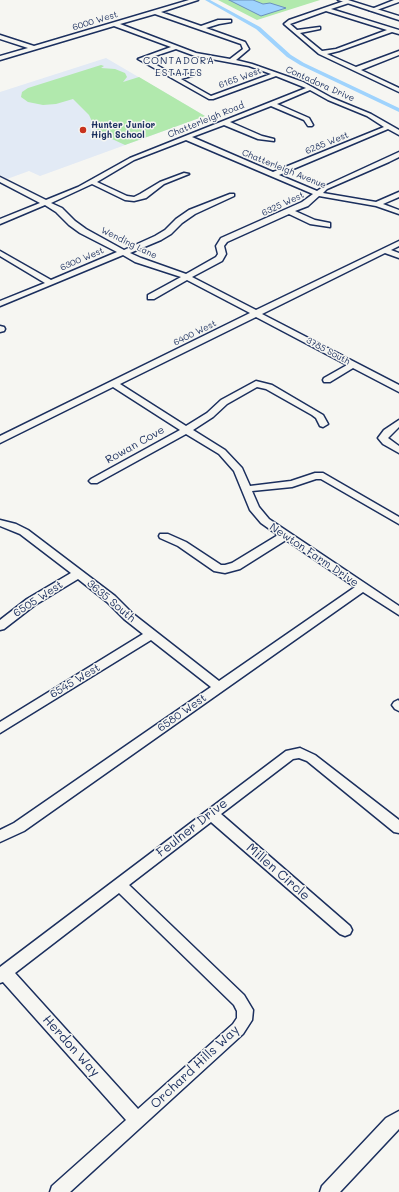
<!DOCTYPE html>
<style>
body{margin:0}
canvas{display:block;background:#f6f6f2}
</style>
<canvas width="399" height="1192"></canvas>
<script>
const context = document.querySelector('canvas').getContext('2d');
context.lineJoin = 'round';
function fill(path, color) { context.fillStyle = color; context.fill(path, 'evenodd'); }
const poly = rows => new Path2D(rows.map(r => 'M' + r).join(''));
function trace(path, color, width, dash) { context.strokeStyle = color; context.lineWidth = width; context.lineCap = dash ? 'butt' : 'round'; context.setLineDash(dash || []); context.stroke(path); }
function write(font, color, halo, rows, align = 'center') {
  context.font = font + ' Mali,sans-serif'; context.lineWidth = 3; context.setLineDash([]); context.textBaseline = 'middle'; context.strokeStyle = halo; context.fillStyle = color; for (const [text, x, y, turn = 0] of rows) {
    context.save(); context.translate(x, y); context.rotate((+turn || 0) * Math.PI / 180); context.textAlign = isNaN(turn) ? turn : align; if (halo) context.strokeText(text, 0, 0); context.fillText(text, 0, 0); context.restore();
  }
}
const built = poly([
 [106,58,205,116,40,176,29,171,7,179,0,175,0,92]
]);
const green = poly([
 [218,0,320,0,257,20],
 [101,65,104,66,101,68,115,69,125,73,127,77,123,82,139,77,205,116,125,145,97,132,89,115,73,99,56,104,43,105,28,102,21,97,22,92,28,88]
]);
const water = poly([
 [229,0,253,0,263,4,270,3,286,8,261,16,229,0]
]);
const canal = poly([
 [205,0,210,0,260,27,291,55,304,63,399,108,399,112,300,65,287,57,256,29,205,0]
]);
const minor = poly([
 [189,0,198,0,161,12,201,26,218,20,231,20,231,22,219,24,206,28,245,42,249,49,236,60,252,64,303,82,332,98,371,114,399,130,399,135,388,129,279,175,317,191,323,187,399,152,399,157,389,162,327,189,323,193,376,202,399,192,399,197,383,204,399,210,399,214,376,206,319,196,308,206,295,211,315,220,330,223,330,227,310,224,289,214,227,242,224,246,226,254,222,261,192,277,256,310,399,241,399,246,391,250,399,253,399,258,385,253,262,314,399,385,399,392,353,368,330,382,324,382,323,380,324,378,347,365,256,317,120,384,186,426,207,413,221,400,256,381,272,385,323,415,328,424,323,427,320,426,316,418,312,415,266,389,257,387,227,404,213,417,193,430,225,450,242,468,250,486,291,481,315,473,323,473,399,517,399,524,321,479,316,479,292,487,252,491,259,507,269,519,399,606,399,615,363,592,24,831,0,842,0,830,14,823,211,687,151,640,0,733,0,722,143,634,124,619,107,602,78,579,35,605,4,629,0,630,0,620,27,599,71,573,20,534,0,526,0,520,16,524,28,530,115,596,132,613,219,681,355,587,286,540,240,569,225,573,214,571,178,546,160,538,159,536,160,534,168,534,186,542,221,565,225,565,232,563,278,535,261,523,250,510,234,471,219,454,186,434,97,483,91,483,89,481,91,479,180,430,113,387,0,443,0,436,250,313,187,280,154,299,148,299,148,295,181,277,135,262,123,255,0,306,0,301,45,283,0,256,0,251,51,280,117,252,80,233,69,225,56,212,45,205,0,224,0,219,40,203,0,182,0,177,46,200,78,187,130,158,306,88,276,76,213,99,209,99,138,59,171,47,114,26,0,60,0,56,28,48,0,39,0,35,34,46,189,0],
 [155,14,241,44,243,49,230,59,196,53,120,24,155,14],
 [176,49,195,56,249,66,271,74,211,96,181,79,195,75,195,73,176,76,146,59,176,49],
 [310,90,328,100,367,116,384,127,273,172,192,137,224,125,258,139,274,141,274,139,262,136,230,122,271,106,304,120,308,126,312,126,313,125,309,118,277,104,310,90],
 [186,140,313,194,302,202,221,238,216,246,218,254,216,257,186,274,141,258,130,253,161,240,171,234,182,223,195,214,234,196,234,194,230,194,189,210,176,219,165,230,155,236,124,250,86,229,75,221,62,208,51,203,92,184,125,200,134,201,146,198,164,184,189,174,184,173,160,182,140,194,134,197,127,196,97,182,134,160,186,140],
 [347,0,350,2,349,3,331,9,399,30,399,34,392,32,339,51,327,54,356,67,399,51,399,55,361,70,399,88,399,92,319,54,284,24,289,20,347,0],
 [326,11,387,30,336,49,322,51,300,33,320,29,320,27,297,30,290,24,326,11],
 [394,0,399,0,399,2,374,11,369,10,394,0],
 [0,326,4,327,5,329,4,331,0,332,0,326],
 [399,420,399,427,388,438,399,446,399,453,383,444,378,438,384,430,399,420],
 [398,700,399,701,399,711,395,709,392,705,394,702,398,700],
 [300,748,315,755,399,820,399,833,394,832,307,761,299,758,293,759,221,814,350,926,352,930,350,934,345,936,340,934,211,822,129,885,244,995,253,1010,252,1020,243,1034,70,1192,50,1192,52,1186,126,1120,3,982,0,983,0,967,286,751,300,748],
 [119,893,234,1005,237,1011,237,1018,233,1024,138,1109,15,973,119,893],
 [399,1111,399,1129,340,1192,320,1192,322,1186,386,1118,399,1111]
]);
const major = poly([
 [338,0,348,0,399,16,399,20,338,0]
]);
const markers = [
 [83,130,4,"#c8321e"]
];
const farStreetnames = [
 ["6000 West",95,21,-17],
 ["6165 West",240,78,-20],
 ["Contadora Drive",320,84,24],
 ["Chatterleigh Road",206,120,-22],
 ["6285 West",327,143,-22],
 ["Chatterleigh Avenue",284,169,22],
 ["6325 West",283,204,-25],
 ["Wending Lane",129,243,26],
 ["6300 West",82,259,-23],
 ["6400 West",195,333,-26],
 ["3785 South",328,351,28]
];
const farPoinames = [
 ["Hunter Junior",91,125],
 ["High School",91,135]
];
const farNeighbourhoodnames = [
 ["CONTADORA",179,61],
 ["ESTATES",179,73]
];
const streetNames = [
 ["Rowan Cove",135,445,-29],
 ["Newton Farm Drive",314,555,34],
 ["6505 West",38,599,-33],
 ["3635 South",111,601,40],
 ["6545 West",75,681,-31],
 ["6580 West",182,713,-35]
];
const nearStreetnames = [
 ["Feulner Drive",192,828,-38],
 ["Millen Circle",278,872,41],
 ["Herdon Way",71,1046,48],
 ["Orchard Hills Way",195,1067,-43]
];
fill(built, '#e2eaf5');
fill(green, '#b1e9ad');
fill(water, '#9fd3fd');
trace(water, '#6a91bd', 1);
fill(canal, '#9fd3fd');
trace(minor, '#1b2f5e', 3);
trace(major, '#1b2f5e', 3);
fill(minor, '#f6f6f2');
fill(major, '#f6f6f2');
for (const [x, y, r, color] of markers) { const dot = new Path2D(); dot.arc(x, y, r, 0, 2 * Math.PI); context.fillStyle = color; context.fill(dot); trace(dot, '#f6f6f2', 1.5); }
write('9px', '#1b2f5e', '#f6f6f2', farStreetnames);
write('bold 9px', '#1b2f5e', '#f6f6f2', farPoinames, 'left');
context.letterSpacing = '1px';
write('10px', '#1b2f5e', '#f6f6f2', farNeighbourhoodnames);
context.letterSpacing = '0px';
write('11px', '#1b2f5e', '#f6f6f2', streetNames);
write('13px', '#1b2f5e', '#f6f6f2', nearStreetnames);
</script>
